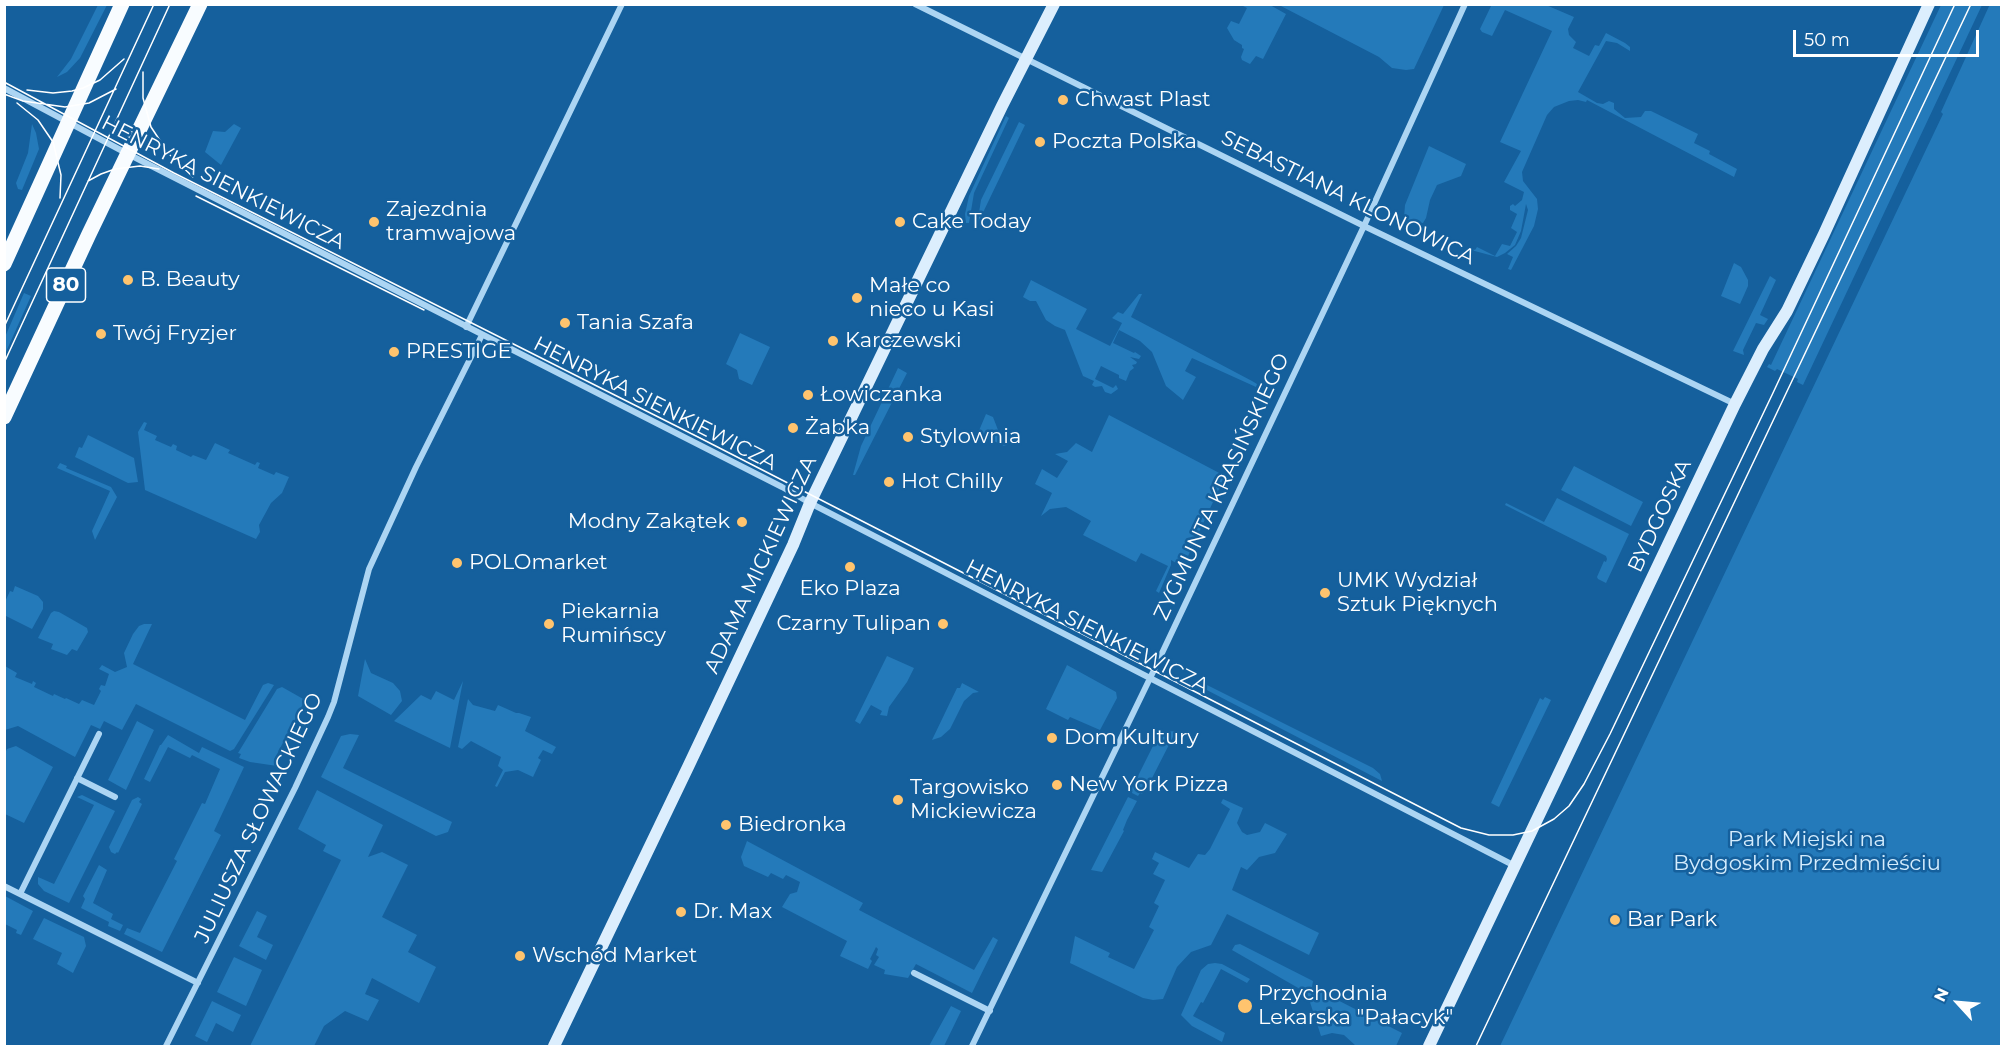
<!DOCTYPE html>
<meta charset="utf-8">
<style>
body{margin:0}
#map{position:relative;width:2006px;height:1051px;overflow:hidden;background:#15609d;font-family:Montserrat,sans-serif}
canvas{display:block}
.frame{position:absolute;inset:0;border:6px solid #fff;pointer-events:none}
.north{position:absolute;left:1928px;top:973px;width:60px;height:60px;-webkit-text-stroke:4px #15609d;paint-order:stroke;rotate:296deg;font-size:16px;font-weight:700;line-height:24px;text-align:center;color:#fff}
.north::after{content:'';display:block;margin:auto;width:21px;height:27px;background:#fff;clip-path:polygon(50% 0,100% 100%,50% 72%,0 100%)}
.scale{position:absolute;left:1793px;top:30px;width:186px;height:27px;box-sizing:border-box;border:3px solid #fff;border-top:0;padding-left:8px;font-size:18px;line-height:21px;white-space:nowrap;color:#fff;-webkit-text-stroke:4px #15609d;paint-order:stroke}
</style>
<div id="map">
<canvas width="2006" height="1051"></canvas>
<div class="frame"></div>
<div class="north">N</div>
<div class="scale">50 m</div>
</div>
<script>
const context = document.querySelector('canvas').getContext('2d');
context.lineJoin = 'round';
function fill(path, color) { context.fillStyle = color; context.fill(path, 'evenodd'); }
const poly = rows => new Path2D(rows.map(r => 'M' + r).join(''));
function trace(path, color, width, dash) { context.strokeStyle = color; context.lineWidth = width; context.lineCap = dash ? 'butt' : 'round'; context.setLineDash(dash || []); context.stroke(path); }
function write(font, color, halo, rows, align = 'center') {
  context.font = font + ' Montserrat,sans-serif'; context.lineWidth = 5; context.setLineDash([]); context.textBaseline = 'middle'; context.strokeStyle = halo; context.fillStyle = color; for (const [text, x, y, turn = 0] of rows) {
    context.save(); context.translate(x, y); context.rotate((+turn || 0) * Math.PI / 180); context.textAlign = isNaN(turn) ? turn : align; if (halo) context.strokeText(text, 0, 0); context.fillText(text, 0, 0); context.restore();
  }
}
const green = poly([
 [1492,4,1546,5,1574,17,1568,29,1569,35,1576,42,1573,48,1589,56,1595,45,1599,46,1606,33,1625,43,1630,47,1630,51,1617,43,1606,41,1578,92,1597,103,1603,104,1609,101,1614,103,1614,109,1625,118,1641,117,1645,111,1651,111,1698,134,1694,143,1710,151,1709,154,1737,169,1734,177,1587,100,1586,102,1578,100,1569,101,1554,107,1547,115,1522,172,1523,181,1537,199,1538,209,1534,226,1511,270,1508,269,1513,257,1507,254,1516,246,1521,238,1528,210,1526,204,1521,231,1515,245,1505,253,1497,257,1471,250,1471,248,1475,250,1477,247,1495,256,1502,244,1510,246,1517,232,1511,228,1517,214,1510,210,1510,206,1513,204,1515,206,1522,200,1524,192,1504,182,1521,151,1500,142,1552,31,1505,10,1492,36,1482,32,1480,29],
 [1990,4,2002,5,2001,1046,1500,1046,1943,114,1941,112],
 [98,5,107,5,80,58,67,72,57,77,71,59],
 [1241,5,1270,5,1286,14,1263,59,1256,56,1250,64,1242,60,1241,57,1244,49,1242,48,1242,45,1234,40,1227,28,1231,21,1239,24,1247,8],
 [1279,5,1444,5,1414,69,1406,70,1392,68,1379,57],
 [1941,5,1982,5,1803,385,1797,382,1798,379,1777,369,1775,371,1767,367,1769,364,1771,365],
 [1006,116,1009,118,974,193,969,223,966,223,965,214,969,196],
 [1019,122,1025,125,977,225,981,200],
 [32,124,36,133,39,149,22,190,18,189,16,183,28,153],
 [234,124,241,128,221,165,205,152,213,131,225,132],
 [1429,146,1466,164,1461,176,1437,185,1430,200,1426,218,1423,223,1414,224,1404,218,1405,205],
 [1734,263,1741,267,1748,280,1748,286,1740,304,1721,296],
 [1770,276,1776,280,1760,315,1768,319,1764,325,1756,323,1743,350,1744,355,1733,351],
 [1031,280,1087,309,1076,329,1110,346,1122,323,1112,318,1118,312,1123,314,1139,294,1142,294,1131,317,1252,381,1257,384,1256,387,1192,358,1185,371,1196,377,1183,400,1166,386,1152,352,1140,341,1119,330,1113,343,1134,353,1135,352,1141,356,1139,359,1130,357,1137,362,1136,364,1132,365,1134,368,1130,371,1126,381,1119,378,1119,375,1101,366,1095,379,1113,388,1116,385,1118,389,1111,394,1105,392,1102,386,1095,387,1092,385,1094,381,1083,376,1065,330,1055,326,1046,320,1036,301,1030,301,1023,297],
 [24,293,31,296,5,354,5,337],
 [740,333,770,347,752,385,739,379,737,370,726,364],
 [898,368,907,373,855,475,853,475,861,446],
 [986,414,993,417,998,430,1009,441,1007,445,1004,446,978,433],
 [1109,415,1225,476,1183,567,1171,560,1171,565,1159,593,1156,591,1168,566,1141,553,1136,562,1083,535,1091,521,1066,507,1050,509,1041,516,1052,493,1035,484,1042,469,1057,478,1068,461,1055,454,1067,452,1076,443,1092,452],
 [144,422,147,423,144,430,157,436,155,440,171,447,173,444,177,446,176,450,191,457,193,455,206,460,215,443,230,450,228,453,255,465,257,462,260,463,258,468,274,475,276,472,289,477,282,493,271,503,259,525,260,532,256,539,145,490,138,432],
 [88,435,134,458,138,482,128,483,75,457,79,447,82,448],
 [60,463,67,466,66,468,111,487,117,497,95,540,92,531,110,491,57,468],
 [1574,466,1643,502,1631,526,1561,490],
 [1557,498,1629,534,1606,583,1598,579,1597,577,1604,561,1606,562,1607,559,1606,556,1505,505,1506,503,1544,522],
 [15,586,38,596,43,602,43,609,32,629,6,616,5,619,5,602,10,591,13,592],
 [54,611,59,612,87,628,88,632,77,651,72,649,67,655,51,649,53,644,38,638,51,613],
 [144,624,152,624,133,664,245,720,263,685,268,683,274,685,234,749,230,751,136,704,122,730,104,721,100,729,91,725,75,757,18,726,5,730,5,666,17,673,15,677,32,684,33,681,36,683,34,687,53,696,54,694,65,699,66,698,79,704,82,700,94,705,101,691,99,689,101,685,105,686,109,674,99,669,102,665,115,672,127,667,124,653,133,634,139,626],
 [887,656,914,668,907,682,889,707,887,716,880,715,882,711,871,705,860,724,855,721],
 [365,659,371,673,393,683,400,691,402,701,391,715,358,696],
 [1067,665,1116,692,1117,698,1100,730,1070,717,1068,720,1046,709],
 [463,681,450,748,394,721,421,695,431,700,436,691,454,700],
 [962,683,979,692,973,693,964,701,950,729,941,737,932,740,957,688,960,688],
 [1203,683,1373,768,1380,774,1382,781,1201,687],
 [282,687,305,700,274,760,284,767,250,762,239,758,241,754,238,753,277,689],
 [1545,697,1551,700,1499,807,1491,803,1540,698,1543,700],
 [468,699,473,705,495,711,498,705,516,713,519,713,531,717,525,731,556,747,552,754,543,750,538,758,541,760,533,777,518,770,505,772,497,787,495,786,503,770,498,766,501,757,471,741,462,749,458,747],
 [137,721,154,730,126,790,108,780],
 [1176,731,1150,782,1148,781,1142,794,1140,793,1138,796,1130,792,1160,732],
 [350,734,359,735,343,768,452,822,448,832,436,836,321,777,341,736],
 [168,735,199,753,202,747,244,767,214,831,221,835,162,952,124,934,127,928,140,933,177,861,174,859,202,803,205,804,220,769,192,755,190,758,168,747,150,782,144,779,160,745,161,745],
 [16,746,53,767,24,823,5,814,5,753,7,749],
 [317,790,383,825,368,857,382,852,408,865,382,917,417,935,408,952,436,967,419,1003,372,978,365,994,379,1000,368,1021,345,1011,324,1026,314,1046,250,1046,341,860,323,851,326,845,298,829],
 [82,795,115,811,69,903,44,891,38,884,38,877,54,884,94,805,77,797],
 [138,797,141,799,139,802,142,804,118,853,117,852,115,854,111,852,109,847,132,800],
 [1128,797,1137,801,1127,820,1123,830,1124,831,1102,872,1091,870],
 [1223,799,1243,808,1237,823,1242,832,1247,835,1260,832,1265,823,1287,834,1275,853,1259,857,1247,870,1241,867,1232,890,1319,933,1309,955,1227,914,1211,945,1191,952,1177,967,1163,999,1153,1000,1143,998,1070,963,1075,936,1110,953,1108,957,1134,969,1154,930,1149,927,1159,906,1154,903,1165,880,1153,874,1159,863,1152,859,1155,852,1189,868,1198,854,1205,855,1210,849,1230,809,1221,803],
 [747,841,863,903,859,910,974,970,993,937,998,940,972,993,916,964,908,978,884,974,885,970,874,965,879,957,876,955,878,949,876,947,870,959,872,961,868,969,840,956,847,941,782,907,790,894,797,892,800,882,786,875,783,879,771,873,768,877,744,866,741,857],
 [99,865,107,870,93,903,113,914,111,919,123,925,120,931,108,926,109,922,81,908,85,899,83,896],
 [5,896,33,911,21,935,16,933,17,930,5,924],
 [257,911,267,916,257,937,273,945,266,960,239,946],
 [44,918,84,937,86,946,73,973,57,964,62,953,33,939],
 [1240,944,1313,981,1312,987,1402,1033,1396,1046,1356,1046,1344,1035,1332,1033,1321,1036,1307,993,1232,950,1235,945],
 [234,957,262,970,246,1006,217,992],
 [1215,963,1222,964,1250,979,1247,983,1221,969,1203,1003,1201,1002,1193,1016,1225,1033,1222,1042,1192,1026,1181,1015,1201,970,1208,964],
 [212,1001,241,1015,233,1032,216,1023,207,1042,195,1036],
 [951,1006,961,1011,944,1046,929,1046]
]);
const street = poly([
 [915,4,1364,226,1735,404],
 [4,88,128,154,782,487,810,503,1515,866],
 [466,327,622,4],
 [77,778,115,797],
 [4,886,198,983],
 [20,894,99,734],
 [914,973,990,1011],
 [166,1046,295,788,328,717,334,702,369,569,416,467,482,335],
 [972,1046,1154,670,1364,226,1465,4]
]);
const secondary = poly([
 [554,1046,688,767,793,545,810,503,1002,106,1054,4],
 [1429,1046,1735,404,1763,349,1787,311,1824,234,1929,4]
]);
const primary = poly([
 [4,264,122,4],
 [4,417,89,234,200,4]
]);
const tram = poly([
 [143,72,143,98,151,127,169,154,193,177],
 [4,82,174,173,700,438,1461,828,1489,835,1513,835,1532,831,1554,819,1569,806,1584,784,1610,734,1772,395,1955,4],
 [27,90,53,93,72,91,83,88,100,80,124,59],
 [4,94,23,101,65,107,89,103,116,89],
 [17,103,38,120,53,142,61,175,60,198],
 [88,181,101,174,115,169,140,166,159,169],
 [196,196,424,310],
 [4,327,154,4],
 [4,363,170,4],
 [1476,1046,1971,4]
]);
const markers = [
 [1063,100,6,"#ffc46e"],
 [1040,142,6,"#ffc46e"],
 [374,222,6,"#ffc46e"],
 [900,222,6,"#ffc46e"],
 [128,280,6,"#ffc46e"],
 [857,298,6,"#ffc46e"],
 [565,323,6,"#ffc46e"],
 [101,334,6,"#ffc46e"],
 [833,341,6,"#ffc46e"],
 [394,352,6,"#ffc46e"],
 [808,395,6,"#ffc46e"],
 [793,428,6,"#ffc46e"],
 [908,437,6,"#ffc46e"],
 [889,482,6,"#ffc46e"],
 [742,522,6,"#ffc46e"],
 [457,563,6,"#ffc46e"],
 [850,567,6,"#ffc46e"],
 [1325,593,6,"#ffc46e"],
 [549,624,6,"#ffc46e"],
 [943,624,6,"#ffc46e"],
 [1052,738,6,"#ffc46e"],
 [1057,785,6,"#ffc46e"],
 [898,800,6,"#ffc46e"],
 [726,825,6,"#ffc46e"],
 [681,912,6,"#ffc46e"],
 [1615,920,6,"#ffc46e"],
 [520,956,6,"#ffc46e"],
 [1245,1006,8,"#ffc46e"]
];
const shields = [
 [66,285,39]
];
const shieldNames = [
 ["80",66,285]
];
const poiNames = [
 ["Chwast Plast",1075,100],
 ["Poczta Polska",1052,142],
 ["Zajezdnia",386,210],
 ["tramwajowa",386,234],
 ["Cake Today",912,222],
 ["B. Beauty",140,280],
 ["Małe co",869,286],
 ["nieco u Kasi",869,310],
 ["Tania Szafa",577,323],
 ["Twój Fryzjer",113,334],
 ["Karczewski",845,341],
 ["PRESTIGE",406,352],
 ["Łowiczanka",820,395],
 ["Żabka",805,428],
 ["Stylownia",920,437],
 ["Hot Chilly",901,482],
 ["Modny Zakątek",730,522,"right"],
 ["POLOmarket",469,563],
 ["UMK Wydział",1337,581],
 ["Sztuk Pięknych",1337,605],
 ["Eko Plaza",850,589,"center"],
 ["Piekarnia",561,612],
 ["Rumińscy",561,636],
 ["Czarny Tulipan",931,624,"right"],
 ["Dom Kultury",1064,738],
 ["New York Pizza",1069,785],
 ["Targowisko",910,788],
 ["Mickiewicza",910,812],
 ["Biedronka",738,825],
 ["Dr. Max",693,912],
 ["Bar Park",1627,920],
 ["Wschód Market",532,956],
 ["Przychodnia",1258,994],
 ["Lekarska \"Pałacyk\"",1258,1018]
];
const streetNames = [
 ["HENRYKA SIENKIEWICZA",223,183,27],
 ["SEBASTIANA KLONOWICA",1348,198,26],
 ["HENRYKA SIENKIEWICZA",655,404,27],
 ["ZYGMUNTA KRASIŃSKIEGO",1222,487,-65],
 ["BYDGOSKA",1660,516,-65],
 ["ADAMA MICKIEWICZA",761,565,-65],
 ["HENRYKA SIENKIEWICZA",1087,627,27],
 ["JULIUSZA SŁOWACKIEGO",259,818,-65]
];
const parkNames = [
 ["Park Miejski na",1807,840],
 ["Bydgoskim Przedmieściu",1807,864]
];
fill(green, '#247aba');
trace(street, '#acd5f3', 6);
trace(secondary, '#dceefd', 12);
trace(primary, '#f8fcff', 15);
trace(tram, '#fff', 1.5);
for (const [x, y, r, color] of markers) { const dot = new Path2D(); dot.arc(x, y, r, 0, 2 * Math.PI); context.fillStyle = color; context.fill(dot); trace(dot, '#15609d', 2); }
for (const [x, y, w] of shields) { const box = new Path2D(); box.roundRect(x - w / 2, y - 17, w, 34, 4.5); context.fillStyle = '#15609d'; context.fill(box); trace(box, '#fff', 1.5); }
write('bold 20px', '#fff', null, shieldNames);
write('21px', '#fff', '#15609d', poiNames, 'left');
write('21px', '#fff', '#15609d', streetNames);
write('21px', '#d4ecfd', '#15609d', parkNames);
</script>
